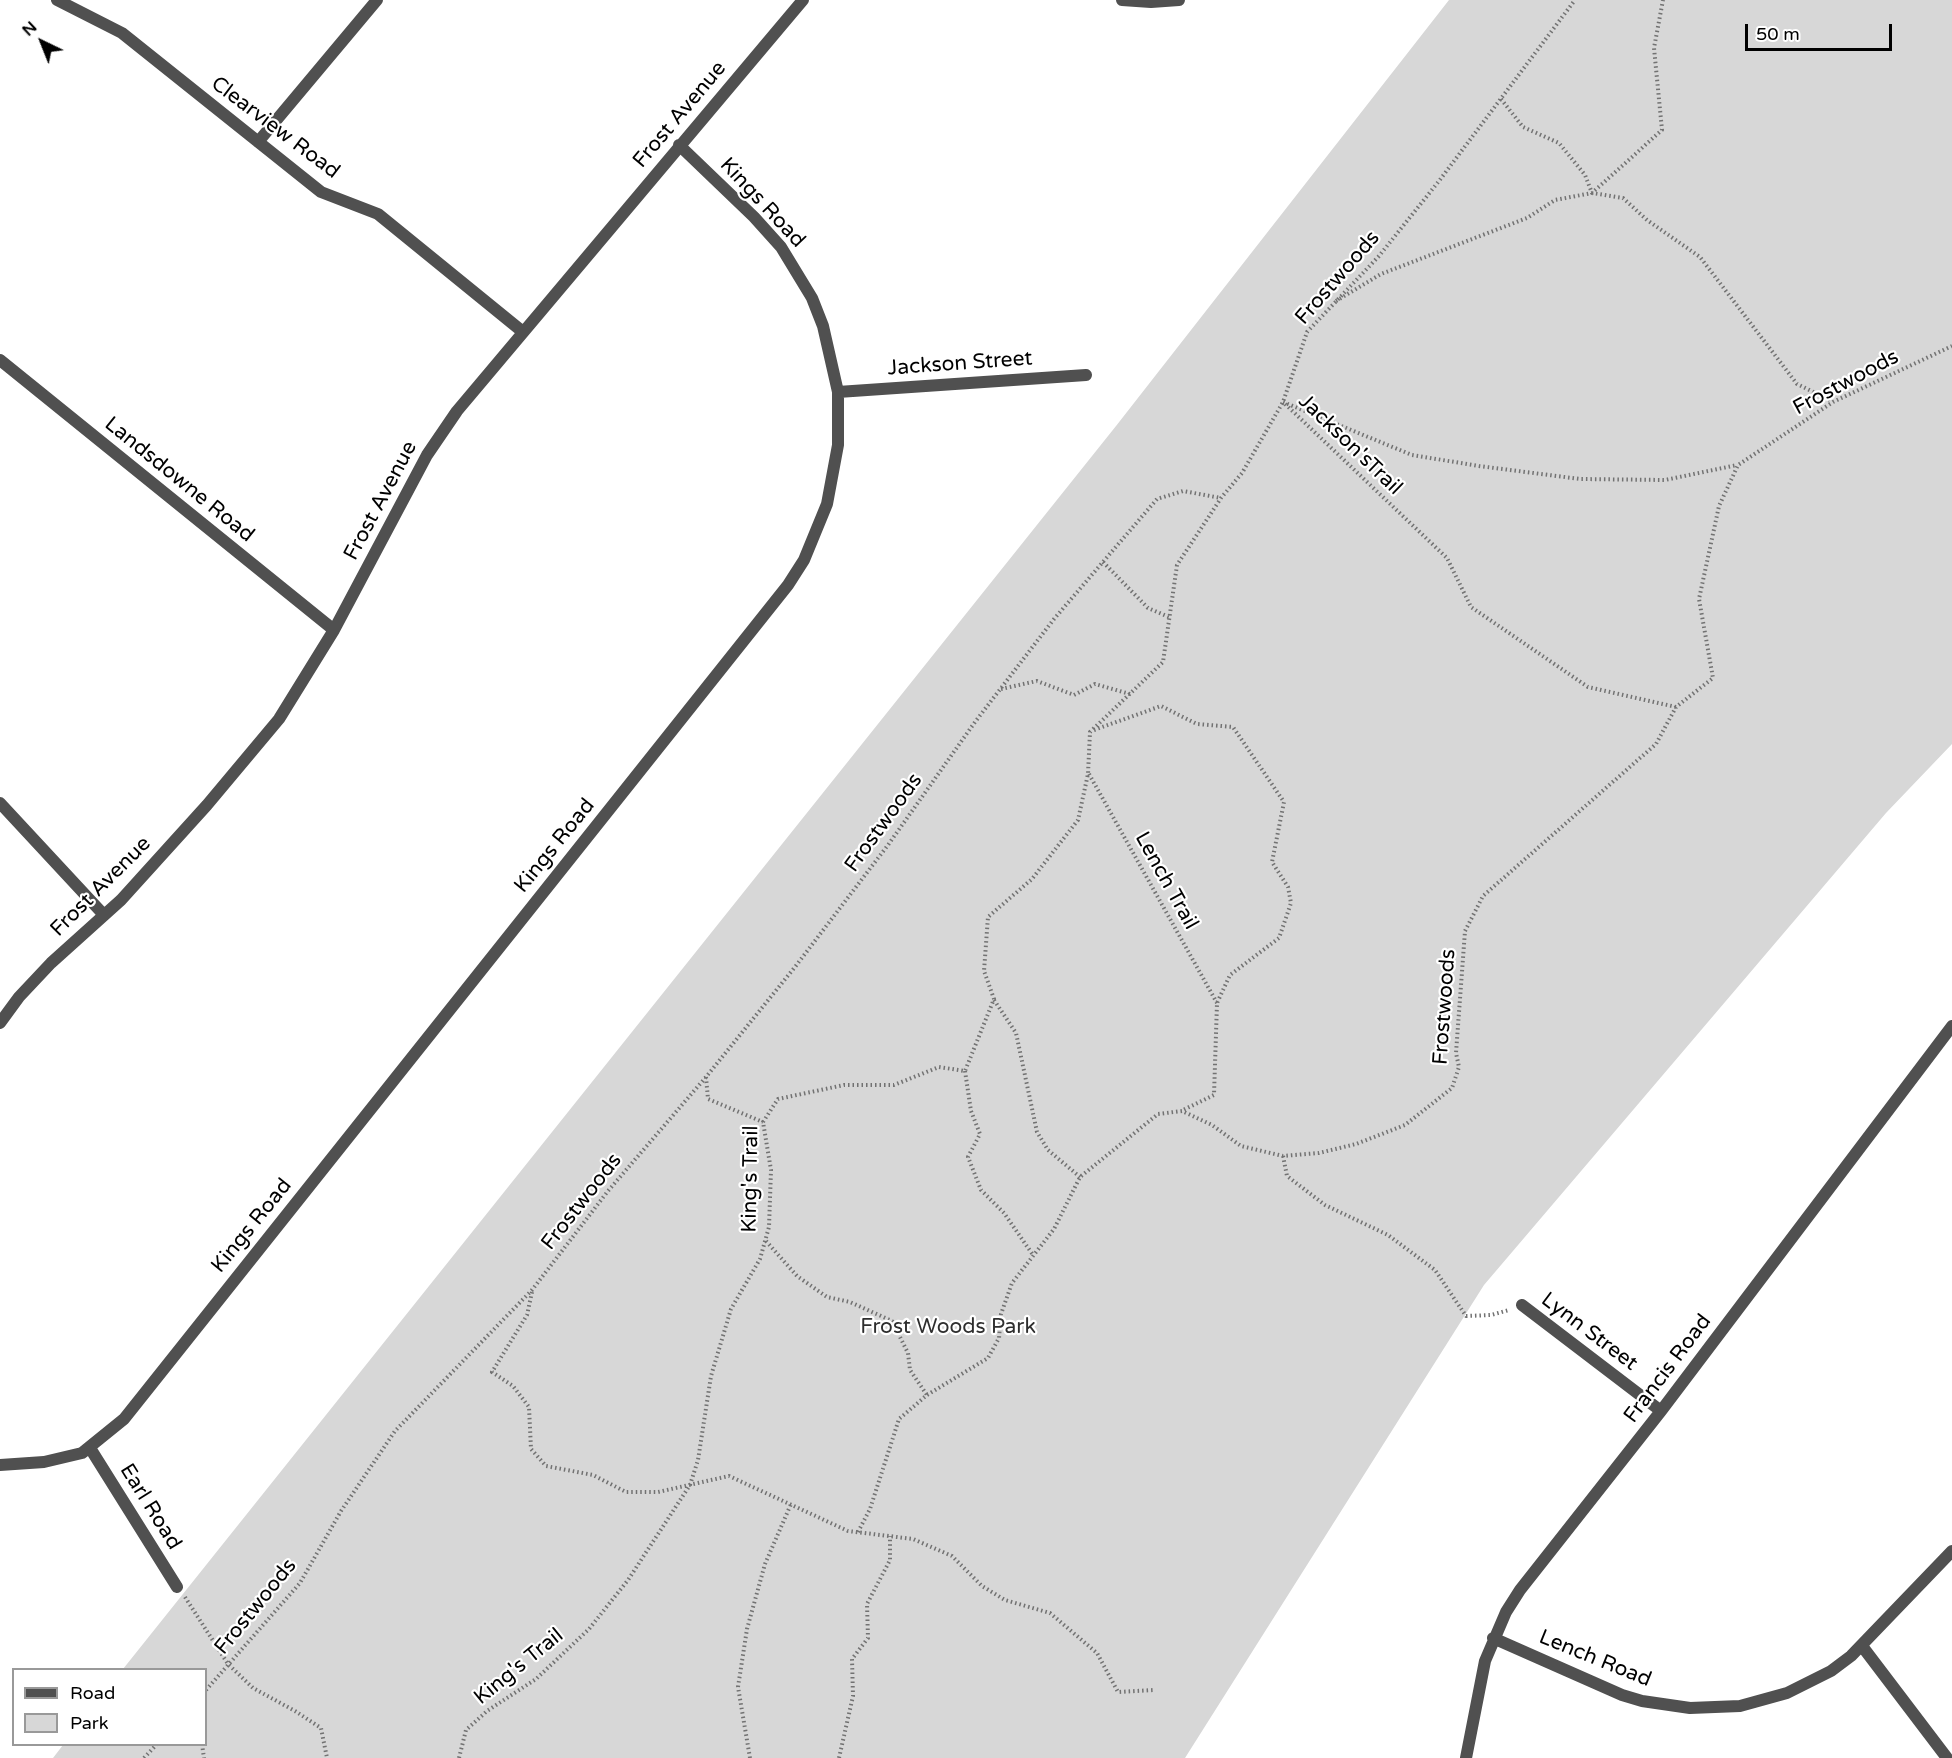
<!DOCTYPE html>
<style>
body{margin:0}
#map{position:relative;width:1952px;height:1758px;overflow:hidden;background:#fff;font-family:"Varela Round",sans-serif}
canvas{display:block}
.legend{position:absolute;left:12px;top:1668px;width:195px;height:78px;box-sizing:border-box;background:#fff;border:2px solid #999;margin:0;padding:8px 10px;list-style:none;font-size:18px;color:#000}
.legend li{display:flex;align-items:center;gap:12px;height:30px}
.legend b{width:30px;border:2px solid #999}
.north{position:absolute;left:12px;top:12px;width:60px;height:60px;-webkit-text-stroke:4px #fff;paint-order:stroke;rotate:317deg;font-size:16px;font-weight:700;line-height:24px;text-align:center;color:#000}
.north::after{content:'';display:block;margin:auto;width:21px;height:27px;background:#000;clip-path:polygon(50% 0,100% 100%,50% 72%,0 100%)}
.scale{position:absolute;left:1745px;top:24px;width:147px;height:27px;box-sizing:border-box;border:3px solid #000;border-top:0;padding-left:8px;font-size:18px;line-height:21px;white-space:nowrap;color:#000;-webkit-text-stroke:4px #fff;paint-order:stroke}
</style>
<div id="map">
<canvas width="1952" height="1758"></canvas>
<ul class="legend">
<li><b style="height:8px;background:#505050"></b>Road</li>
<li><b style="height:16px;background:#d7d7d7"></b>Park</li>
</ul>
<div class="north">N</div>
<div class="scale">50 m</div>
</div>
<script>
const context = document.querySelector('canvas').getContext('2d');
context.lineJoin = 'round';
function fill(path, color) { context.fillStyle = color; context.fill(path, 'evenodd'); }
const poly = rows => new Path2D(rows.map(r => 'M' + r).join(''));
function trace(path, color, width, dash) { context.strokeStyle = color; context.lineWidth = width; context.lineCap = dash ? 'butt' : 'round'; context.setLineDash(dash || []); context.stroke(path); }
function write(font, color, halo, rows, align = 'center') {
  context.font = font + ' "Varela Round",sans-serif'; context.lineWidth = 4.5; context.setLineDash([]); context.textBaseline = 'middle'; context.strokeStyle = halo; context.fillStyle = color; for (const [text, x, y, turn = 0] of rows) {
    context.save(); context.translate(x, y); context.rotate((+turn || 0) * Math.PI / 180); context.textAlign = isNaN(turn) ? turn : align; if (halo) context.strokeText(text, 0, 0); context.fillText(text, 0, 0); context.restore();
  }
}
const green = poly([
 [1449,0,1952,0,1952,744,1886,813,1484,1285,1185,1758,53,1758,63,1745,206,1744,206,1670,123,1669,1116,426]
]);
const path = poly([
 [1501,99,1523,127,1559,143,1585,175,1592,193,1623,198,1647,220,1700,257,1797,384,1832,401],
 [1336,301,1381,274,1527,218,1555,200,1592,193,1662,130,1654,48,1663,0],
 [1103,562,1148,608,1169,617],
 [1001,689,1037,681,1074,695,1095,684,1130,694],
 [1676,707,1588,687,1471,607,1447,558,1283,402,1412,455,1479,466,1580,479,1665,480,1737,465],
 [1094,730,1161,706,1197,724,1233,727,1284,802,1272,862,1288,887,1291,903,1279,938,1230,975,1217,1003,1214,1095,1183,1110],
 [1089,774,1217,1003],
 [994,1000,1016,1033,1037,1132,1048,1150,1080,1177],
 [965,1071,971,1111,980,1134,968,1157,981,1190,1004,1213,1033,1255],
 [706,1077,708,1099,763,1122],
 [1283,1156,1287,1176,1325,1205,1388,1235,1435,1270,1466,1316,1491,1315,1509,1310],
 [766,1241,797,1276,827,1297,850,1302,892,1321,908,1353,910,1370,927,1395],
 [532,1292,527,1315,492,1372,513,1386,529,1407,531,1449,546,1466,593,1475,626,1492,658,1492,729,1476,848,1531,913,1539,952,1556,982,1586,1005,1600,1050,1613,1097,1653,1118,1692,1154,1690],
 [858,1532,870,1509,899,1419,927,1395,988,1358,999,1338,1001,1314,1012,1283,1054,1229,1080,1177,1158,1114,1182,1111,1212,1125,1241,1146,1283,1156,1319,1153,1356,1144,1405,1125,1452,1088,1459,1067,1456,1053,1465,931,1483,896,1656,744,1676,707,1713,678,1699,599,1719,506,1738,465,1833,402,1952,346],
 [185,1597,228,1664,253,1688,295,1711,321,1728,327,1758],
 [206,1690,300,1583,341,1511,395,1431,532,1290,608,1191,706,1077,795,967,888,845,975,722,1054,619,1157,499,1183,491,1221,498],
 [202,1744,204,1758],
 [144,1758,157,1744],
 [459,1758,466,1730,487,1711,536,1679,589,1629,628,1580,690,1485,698,1460,711,1376,731,1309,760,1259,769,1227,771,1170,763,1122,778,1099,844,1085,894,1085,939,1067,965,1071,994,999,984,971,988,917,1032,879,1078,820,1088,774,1090,732,1163,662,1177,565,1221,498,1242,473,1283,402,1307,332,1379,256,1439,181,1575,0],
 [750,1758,738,1687,747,1629,765,1564,791,1504],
 [839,1758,853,1696,852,1659,868,1638,867,1604,890,1560,890,1536]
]);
const street = poly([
 [57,0,122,33,321,192,378,214,523,332],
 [1122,0,1151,2,1179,0],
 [258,142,377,0],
 [0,360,334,630],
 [838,392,1086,375],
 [0,803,104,915],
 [0,1023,19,997,51,963,121,900,207,805,279,719,334,630,427,455,457,411,803,0],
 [1522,1305,1661,1411],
 [90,1448,177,1587],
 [0,1465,44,1462,82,1453,124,1419,788,585,804,560,827,504,838,445,838,392,823,326,812,298,781,247,754,217,679,145],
 [1493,1638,1622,1695,1642,1701,1690,1708,1740,1706,1787,1693,1831,1671,1851,1656,1952,1551],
 [1862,1646,1947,1758],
 [1466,1758,1485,1661,1506,1612,1520,1590,1661,1411,1952,1026]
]);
const streetNames = [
 ["Frost Avenue",680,115,-50],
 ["Clearview Road",275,128,37],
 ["Kings Road",762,203,47],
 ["Frostwoods",1338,278,-49],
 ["Jackson Street",960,364,-4],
 ["Frostwoods",1846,383,-28],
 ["Jackson'sTrail",1350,445,44],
 ["Landsdowne Road",179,480,39],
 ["Frost Avenue",381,501,-62],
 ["Frostwoods",884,823,-54],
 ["Kings Road",555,846,-51],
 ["Lench Trail",1166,881,61],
 ["Frost Avenue",101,887,-45],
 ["Frostwoods",1445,1007,-86],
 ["King's Trail",751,1179,-89],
 ["Frostwoods",582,1202,-52],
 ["Kings Road",252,1226,-51],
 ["Lynn Street",1589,1332,37],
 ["Francis Road",1668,1369,-53],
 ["Earl Road",150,1507,58],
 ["Frostwoods",256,1607,-51],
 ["Lench Road",1595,1659,22],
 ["King's Trail",519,1667,-39]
];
const parkNames = [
 ["Frost Woods Park",948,1327]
];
fill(green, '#d7d7d7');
trace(path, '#727272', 4, [1.5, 3]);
trace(street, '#505050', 12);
write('21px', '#000', '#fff', streetNames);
write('21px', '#2e2e2e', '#fff', parkNames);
</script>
